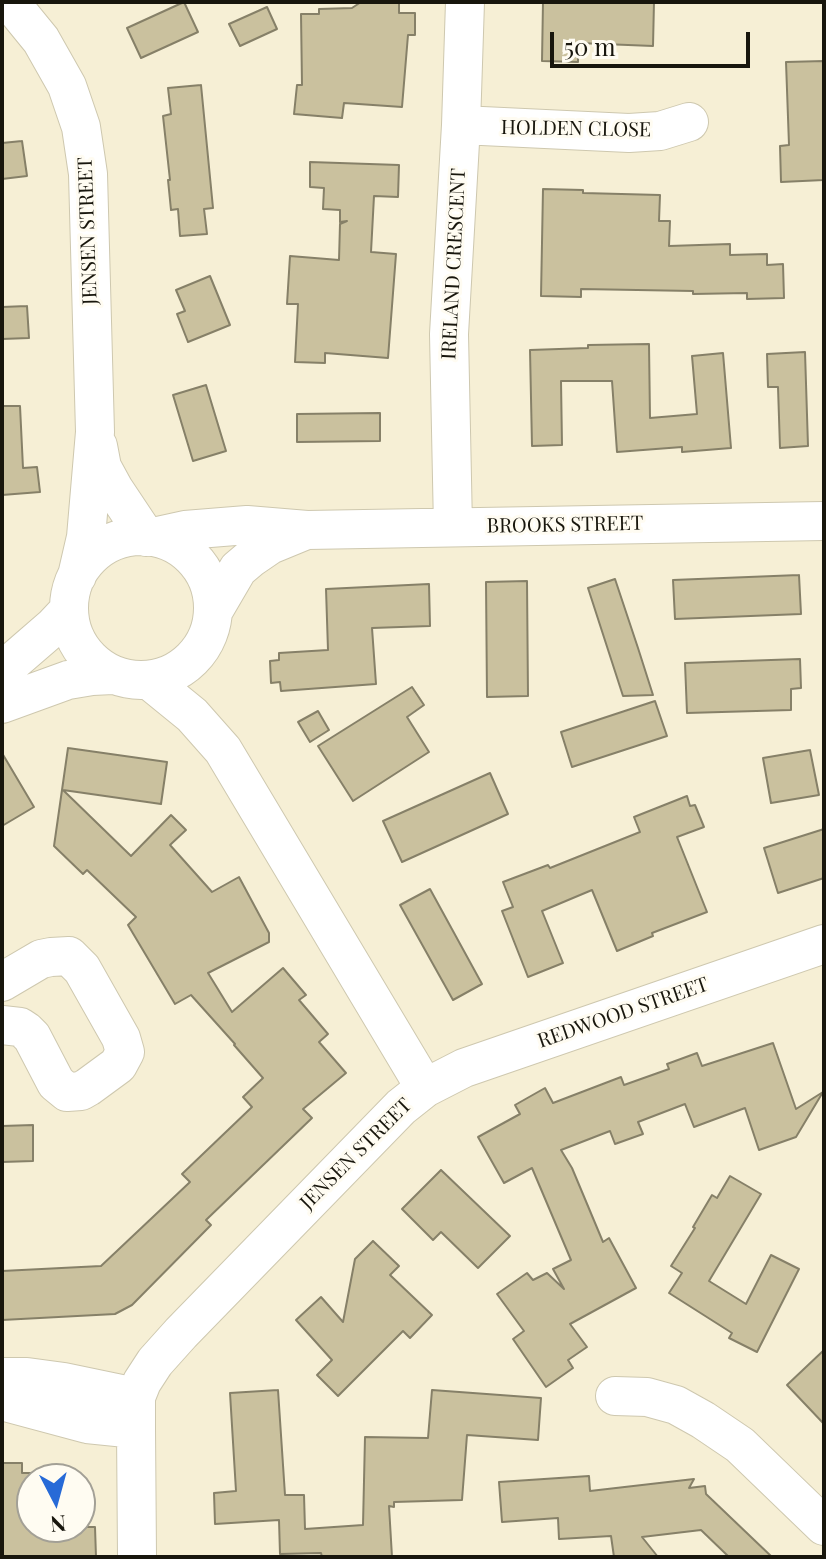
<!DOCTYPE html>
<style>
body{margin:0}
#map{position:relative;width:826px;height:1559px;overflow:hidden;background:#f6efd5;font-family:"Playfair Display",serif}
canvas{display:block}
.frame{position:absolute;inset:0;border:4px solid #18160d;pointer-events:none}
.north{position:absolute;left:16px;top:1463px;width:80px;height:80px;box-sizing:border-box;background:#fffcf2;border:2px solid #a3a096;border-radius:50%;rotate:174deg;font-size:22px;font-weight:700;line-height:32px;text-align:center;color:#18160d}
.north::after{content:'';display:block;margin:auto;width:28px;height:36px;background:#276ad7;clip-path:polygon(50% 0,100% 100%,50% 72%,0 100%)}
.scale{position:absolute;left:550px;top:32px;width:200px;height:36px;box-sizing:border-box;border:4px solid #18160d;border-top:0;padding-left:10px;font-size:24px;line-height:28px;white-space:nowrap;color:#18160d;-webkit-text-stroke:6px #fffcf2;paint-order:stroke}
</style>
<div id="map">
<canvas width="826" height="1559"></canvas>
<div class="frame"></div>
<div class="north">N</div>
<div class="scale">50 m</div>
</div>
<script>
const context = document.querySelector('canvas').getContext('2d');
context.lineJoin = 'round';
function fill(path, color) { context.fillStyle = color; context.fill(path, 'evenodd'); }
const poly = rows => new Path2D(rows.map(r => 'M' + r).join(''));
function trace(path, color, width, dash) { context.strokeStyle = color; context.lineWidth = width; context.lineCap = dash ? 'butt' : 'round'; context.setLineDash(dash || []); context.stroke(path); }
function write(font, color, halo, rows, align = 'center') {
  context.font = font + ' "Playfair Display",serif'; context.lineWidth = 6; context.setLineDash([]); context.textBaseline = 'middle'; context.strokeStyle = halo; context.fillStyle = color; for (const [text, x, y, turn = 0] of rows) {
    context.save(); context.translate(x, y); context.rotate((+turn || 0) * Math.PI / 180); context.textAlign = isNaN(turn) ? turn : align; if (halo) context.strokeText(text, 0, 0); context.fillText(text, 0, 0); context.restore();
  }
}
const building = poly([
 [184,2,198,32,141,58,127,28,184,2],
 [361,2,399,2,399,13,415,13,415,35,408,35,402,107,344,103,342,118,294,114,297,85,302,85,301,14,319,14,319,9,352,8,361,2],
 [543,2,654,2,653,46,578,43,578,62,542,61,543,2],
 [267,7,277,29,240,46,229,24,267,7],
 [824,61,824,180,781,182,780,146,789,145,786,62,824,61],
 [201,85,213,208,204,209,207,234,180,236,178,209,171,210,168,180,170,180,163,116,171,114,168,88,201,85],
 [22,141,27,176,2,179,2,143,22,141],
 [310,162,399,165,398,197,374,196,371,252,396,254,388,358,325,353,325,363,295,362,298,304,287,304,290,256,339,260,340,224,347,221,340,222,340,210,323,209,324,188,310,187,310,162],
 [543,189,583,190,583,193,660,195,659,221,670,221,669,246,730,244,730,255,767,254,767,265,783,264,784,298,747,299,747,293,693,294,693,291,581,289,581,297,541,296,543,189],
 [210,276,230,325,188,342,177,314,185,311,176,290,210,276],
 [27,306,29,338,2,339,2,307,27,306],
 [649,344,650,418,697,414,692,356,723,353,731,448,682,452,682,447,617,452,612,381,561,381,562,445,532,446,530,350,588,348,588,345,649,344],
 [805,352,808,446,780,448,778,387,768,387,767,354,805,352],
 [206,385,226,451,193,461,173,395,206,385],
 [2,406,20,406,23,468,37,467,40,492,2,495,2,406],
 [380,413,380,441,297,442,297,414,380,413],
 [799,575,801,614,675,619,673,580,799,575],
 [615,579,638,648,653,695,623,696,588,588,615,579],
 [527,581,528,696,487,697,486,582,527,581],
 [429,584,430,626,372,628,376,684,281,691,280,682,271,683,270,661,279,660,279,653,328,650,326,589,429,584],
 [800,659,801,688,791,689,791,710,687,713,685,663,800,659],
 [412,687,424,705,407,717,429,752,353,801,318,746,412,687],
 [655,701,667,736,572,767,561,732,655,701],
 [318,711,329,730,310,742,298,722,318,711],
 [68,748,167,762,161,804,63,790,131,856,171,815,186,830,170,845,212,892,239,877,269,933,269,942,208,973,232,1012,283,968,306,995,299,1000,328,1034,319,1042,346,1073,303,1109,312,1118,206,1220,211,1225,132,1305,115,1314,2,1320,2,1271,101,1266,190,1182,182,1174,252,1107,243,1097,263,1078,234,1045,235,1044,191,995,175,1004,128,925,136,917,87,870,83,874,54,846,68,748],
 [810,750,819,795,771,803,763,758,810,750],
 [2,753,34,807,2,826,2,753],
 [490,773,508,814,402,862,383,821,490,773],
 [687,796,690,806,695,805,704,827,677,837,707,912,652,933,653,936,617,951,592,890,542,911,563,963,528,977,502,911,513,907,503,882,548,865,550,868,640,832,634,817,687,796],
 [824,829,824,878,778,893,764,848,824,829],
 [430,889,482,984,453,1000,400,905,430,889],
 [773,1043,796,1109,823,1092,796,1137,759,1150,745,1108,694,1127,685,1104,638,1122,643,1134,615,1144,610,1131,561,1150,572,1168,603,1242,609,1238,636,1288,570,1324,587,1347,568,1360,573,1368,546,1387,513,1339,524,1331,497,1294,527,1273,533,1280,547,1273,564,1289,553,1269,571,1260,532,1168,504,1183,478,1137,520,1114,515,1105,545,1088,553,1103,621,1077,624,1085,669,1069,667,1064,697,1053,702,1066,773,1043],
 [33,1125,33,1161,2,1162,2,1126,33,1125],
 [441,1170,510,1236,478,1268,441,1232,433,1240,402,1209,441,1170],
 [730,1176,761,1194,709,1281,746,1304,771,1255,799,1269,757,1352,729,1338,732,1333,669,1293,682,1273,671,1266,695,1228,693,1227,712,1195,717,1198,730,1176],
 [373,1241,399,1266,390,1275,432,1315,410,1338,403,1331,338,1396,317,1375,332,1360,296,1320,321,1297,343,1322,355,1259,373,1241],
 [824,1350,824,1424,787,1385,824,1350],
 [278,1390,285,1495,304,1495,305,1529,363,1525,365,1437,428,1438,432,1390,541,1398,538,1440,467,1435,462,1500,394,1502,394,1507,389,1506,392,1557,322,1557,321,1553,280,1554,279,1520,215,1524,214,1493,236,1491,230,1393,278,1390],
 [2,1463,22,1463,22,1473,32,1473,32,1527,95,1527,96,1557,2,1557,2,1463],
 [589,1476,590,1491,694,1479,689,1488,705,1486,706,1494,772,1557,729,1557,701,1530,642,1537,658,1557,614,1557,611,1536,559,1539,558,1518,502,1522,499,1482,589,1476]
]);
const minor = poly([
 [10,2,41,40,67,86,81,127,88,174,95,432,86,537,77,576],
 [461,125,629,133,660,131,689,122],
 [98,446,102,467,114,489,146,537],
 [453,527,449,334,461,125,465,2],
 '69 608a72 72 0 1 1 144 0a72 72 0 1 1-144 0Z',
 [153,537,185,530,247,525,307,530,824,521],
 [214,610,238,569,251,558,270,545,304,531],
 [2,671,53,627,69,610],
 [149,680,192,715,223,750,425,1088],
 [2,704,68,680,92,676,113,675],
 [2,982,41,959,51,957,69,956,82,969,121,1038,125,1052,118,1065,88,1087,81,1091,67,1092,56,1083,32,1037,26,1031,20,1027,2,1025],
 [2,1377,27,1377,64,1382,136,1397],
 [615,1396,647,1397,676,1405,703,1420,740,1445,824,1526],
 [2,1401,87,1424,136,1429],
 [137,1557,136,1429,136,1397,142,1382,155,1362,181,1333,401,1107,425,1088,464,1068,824,944]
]);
const streetNames = [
 ["HOLDEN CLOSE",576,129,1],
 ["JENSEN STREET",88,231,-92],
 ["IRELAND CRESCENT",454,264,-87],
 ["BROOKS STREET",565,525,-1],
 ["REDWOOD STREET",623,1013,-19],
 ["JENSEN STREET",356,1154,-45]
];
fill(building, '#cac19e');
trace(building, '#868068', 2);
trace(minor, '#cec8af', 40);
trace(minor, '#fff', 38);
write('20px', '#18160d', '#fffcf2', streetNames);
</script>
